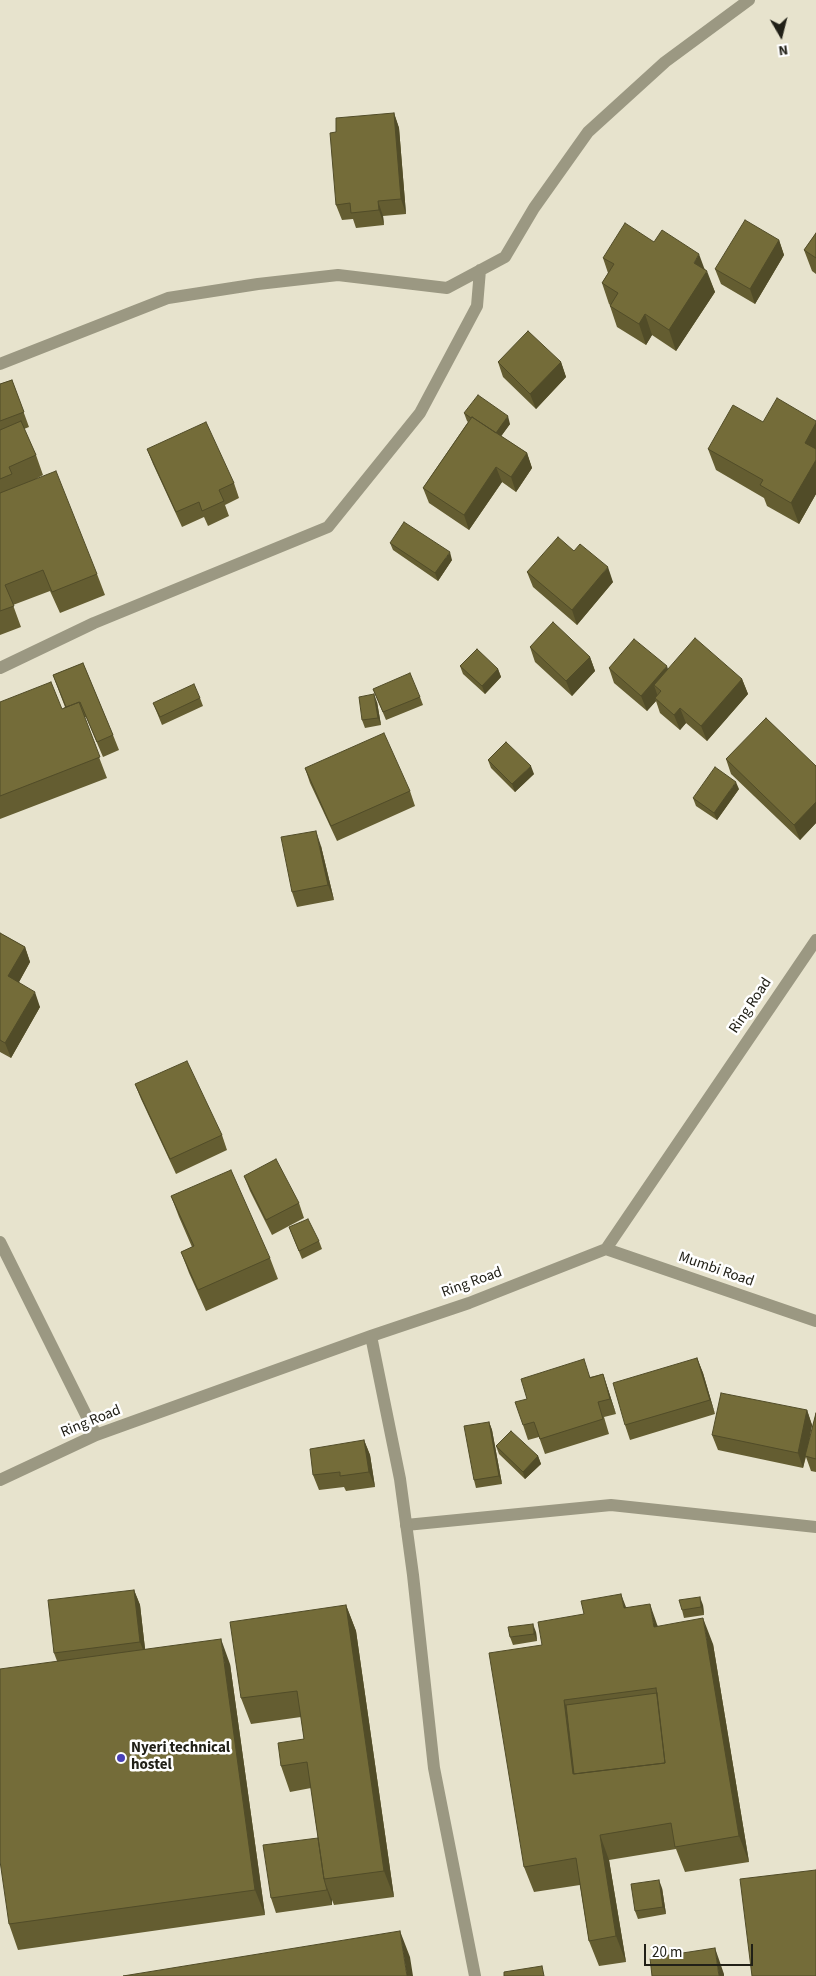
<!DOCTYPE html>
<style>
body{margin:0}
#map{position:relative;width:816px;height:1976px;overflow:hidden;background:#e7e3cd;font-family:"Source Sans 3",sans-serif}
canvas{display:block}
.north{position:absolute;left:756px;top:10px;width:50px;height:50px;-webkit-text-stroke:4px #fff;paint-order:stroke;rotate:172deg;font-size:14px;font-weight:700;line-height:20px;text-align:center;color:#212017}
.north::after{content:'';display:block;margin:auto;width:18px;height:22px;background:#212017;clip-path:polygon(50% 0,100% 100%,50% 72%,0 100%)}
.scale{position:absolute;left:644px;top:1944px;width:109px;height:22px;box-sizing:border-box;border:2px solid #212017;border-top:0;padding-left:6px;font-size:15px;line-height:18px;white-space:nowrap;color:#212017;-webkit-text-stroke:4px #fff;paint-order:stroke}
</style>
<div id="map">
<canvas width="816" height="1976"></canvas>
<div class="north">N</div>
<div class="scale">20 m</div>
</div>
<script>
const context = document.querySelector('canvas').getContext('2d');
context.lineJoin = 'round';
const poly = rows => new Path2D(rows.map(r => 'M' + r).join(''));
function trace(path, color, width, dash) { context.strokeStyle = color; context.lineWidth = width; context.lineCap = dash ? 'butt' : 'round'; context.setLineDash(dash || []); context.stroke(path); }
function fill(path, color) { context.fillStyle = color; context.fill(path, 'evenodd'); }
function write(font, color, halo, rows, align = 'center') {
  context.font = font + ' "Source Sans 3",sans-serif'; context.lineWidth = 5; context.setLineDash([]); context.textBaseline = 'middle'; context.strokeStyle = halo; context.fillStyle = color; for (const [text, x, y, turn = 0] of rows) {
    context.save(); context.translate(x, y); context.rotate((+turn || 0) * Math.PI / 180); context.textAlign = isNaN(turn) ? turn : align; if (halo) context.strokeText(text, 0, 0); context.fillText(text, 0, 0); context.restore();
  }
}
const lane = poly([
 [406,1525,611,1505,816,1527]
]);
const street = poly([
 [0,364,168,298,258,284,338,275,447,288,505,257,534,208,588,132,665,62,749,0],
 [0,668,94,623,328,527,420,413,477,306,480,270],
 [0,1242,96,1435],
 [606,1249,816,1321],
 [371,1336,400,1479,413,1575,434,1768,475,1976],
 [0,1480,96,1435,371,1336,469,1303,606,1249,816,940]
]);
const wall = poly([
 [394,113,399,128,406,214,383,216,384,225,356,228,353,219,342,220,336,205],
 [816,233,816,274,812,271,804,250],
 [779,240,784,255,755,304,721,284,715,269],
 [654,242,705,269,715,292,676,351,652,335,646,345,617,327,610,306,610,305,609,304,602,283,608,273,603,258],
 [498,362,561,362,566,377,536,409,503,377],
 [12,380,29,427,24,429,36,455,43,475,34,480,97,574,105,595,60,613,50,591,13,605,21,627,0,635,0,384],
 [464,413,510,424,501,436,527,453,532,468,516,492,502,482,469,530,429,503,423,488,468,422,467,421],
 [816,421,816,494,799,524,767,506,764,498,716,470,708,449,763,422],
 [147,449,234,483,239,498,225,505,229,516,208,526,204,517,182,527,153,464],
 [390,543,452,560,438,581,393,550],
 [574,551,613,582,577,625,533,587,527,572],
 [530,647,590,657,595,671,572,696,535,662],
 [83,663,113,735,119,750,103,757,86,717,84,718,107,778,0,819,0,702,62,709,65,707,53,675],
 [460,666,498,669,501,677,485,694,463,674],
 [609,668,668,669,742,679,748,694,707,741,686,723,680,730,660,713,656,701,647,711,614,683],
 [373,689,420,697,423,705,386,720],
 [200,698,203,706,162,725,153,703],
 [377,702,381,725,365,728,362,720],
 [726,759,816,766,816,823,800,840,731,774],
 [488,760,534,774,515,792,491,768],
 [305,768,410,791,415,806,337,841,310,783],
 [739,789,717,820,696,806,693,798],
 [321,846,334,900,297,907,292,892],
 [0,933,25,947,30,962,19,982,40,1007,11,1058,0,1052],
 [135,1084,222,1135,227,1150,176,1174,141,1099],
 [244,1176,299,1203,304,1218,272,1235,250,1191],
 [171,1196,270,1258,278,1279,206,1311,189,1273,181,1252,192,1247,179,1217],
 [289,1227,319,1241,322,1249,302,1259],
 [697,1358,703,1373,715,1414,630,1440,625,1425],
 [603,1374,616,1414,604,1417,609,1434,545,1454,539,1437,528,1440,523,1425,590,1377],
 [807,1410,812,1425,809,1442,816,1413,816,1472,811,1471,806,1457,803,1468,718,1450,712,1435],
 [489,1422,492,1430,502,1484,476,1488,474,1480],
 [364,1440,370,1455,375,1487,346,1491,344,1487,319,1490,313,1475],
 [496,1446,538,1456,541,1464,525,1479,499,1454],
 [134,1590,140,1605,145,1649,230,1664,265,1915,18,1950,9,1924,57,1661,54,1653],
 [346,1605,356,1631,394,1897,334,1905,332,1900,332,1905,276,1913,271,1898,318,1838,311,1788,290,1792,281,1766,304,1739,301,1717,251,1724,241,1698],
 [703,1605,704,1615,684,1618,682,1610],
 [626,1607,658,1626,713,1644,749,1862,685,1872,676,1849,609,1860,626,1962,599,1966,589,1941,580,1885,534,1892,524,1867,542,1645],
 [536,1632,537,1641,513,1645,510,1637],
 [662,1888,666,1914,638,1919,635,1911]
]);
const shadedWall = poly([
 [394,113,399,128,406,214,401,199],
 [378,201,383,216,384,225,379,210],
 [779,240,784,255,755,304,750,289],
 [699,254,706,273,707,271,715,292,676,351,669,330,694,263],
 [645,314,652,335,646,345,639,324],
 [561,362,566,377,536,409,530,394],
 [508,416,510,424,497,442,494,434],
 [816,423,816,457,805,443],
 [527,453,532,468,516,492,511,477],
 [816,460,816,494,799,524,791,503],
 [496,467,502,482,469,530,464,515],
 [450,552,452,560,438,581,435,573],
 [608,567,613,582,577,625,572,610],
 [590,657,595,671,572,696,566,681],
 [667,666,672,681,661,691,654,685,658,697,655,698,656,701,647,711,641,696],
 [498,669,501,677,485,694,482,686],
 [742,679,748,694,707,741,701,726],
 [374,694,377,702,381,725,378,718],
 [680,708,686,723,680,730,674,715],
 [531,766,534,774,515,792,512,784],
 [736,782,739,789,717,820,714,813],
 [816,802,816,823,800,840,794,825],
 [316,831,321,846,334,900,328,885],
 [25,947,30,962,14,991,8,976],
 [35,992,40,1007,11,1058,5,1043],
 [697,1358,703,1373,715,1414,710,1400],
 [603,1374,608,1389,616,1414,610,1399],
 [807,1410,812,1425,803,1468,798,1453],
 [489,1422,492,1430,502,1484,499,1476],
 [364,1440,370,1455,375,1487,369,1472],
 [538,1456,541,1464,525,1479,523,1472],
 [134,1590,140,1605,146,1657,140,1642],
 [621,1594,631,1620,624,1608],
 [700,1597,703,1605,704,1615,701,1607],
 [650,1604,659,1630,654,1627],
 [346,1605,356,1631,394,1897,384,1871],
 [703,1618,713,1644,749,1862,739,1836],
 [533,1624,536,1632,537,1641,534,1634],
 [221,1639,230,1664,265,1915,255,1890],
 [564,1700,573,1726,580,1778,573,1774],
 [600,1835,609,1860,626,1962,616,1936],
 [659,1880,662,1888,666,1914,663,1907],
 [326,1885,332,1900,332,1905,327,1890],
 [400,1931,410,1957,413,1976,407,1976],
 [715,1948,724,1974,724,1976,719,1976]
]);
const building = poly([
 [394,113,401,199,378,201,379,210,351,213,350,203,336,205,330,133,336,132,336,118,394,113],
 [745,220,779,240,750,289,715,269,745,220],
 [625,223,654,242,662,230,699,254,694,263,707,271,669,330,645,314,639,324,610,306,618,293,602,283,614,264,603,258,625,223],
 [816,233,816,258,804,250,816,233],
 [528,331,561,362,530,394,498,362,528,331],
 [12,380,24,412,0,421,0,384,12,380],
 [478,395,508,416,496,433,472,417,471,418,464,413,478,395],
 [777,398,816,421,816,423,805,443,816,449,816,460,791,503,760,485,763,480,708,449,733,405,763,422,777,398],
 [472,417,527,453,511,477,496,467,464,515,423,488,472,417],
 [21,421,36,455,9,467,12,474,0,479,0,430,21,421],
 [206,422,234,483,219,490,224,501,202,511,199,502,176,512,147,449,206,422],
 [56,471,97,574,52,592,43,570,5,585,14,606,0,611,0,493,56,471],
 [404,522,450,552,435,573,390,543,404,522],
 [558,537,574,551,580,544,608,567,572,610,527,572,558,537],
 [553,622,590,657,566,681,530,647,553,622],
 [695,638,742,679,701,726,680,708,674,715,655,698,661,691,654,685,695,638],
 [634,639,667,666,641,696,609,668,634,639],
 [477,649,498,669,482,686,460,666,477,649],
 [83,663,113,735,97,742,80,702,66,707,53,675,83,663],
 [410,673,420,697,383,712,373,689,410,673],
 [51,682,62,709,79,702,100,757,0,796,0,702,51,682],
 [194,684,200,698,160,717,153,703,194,684],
 [374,694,378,718,362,720,359,697,374,694],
 [766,718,816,766,816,802,794,825,726,759,766,718],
 [384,733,410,791,331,826,305,768,384,733],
 [506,742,531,766,512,784,488,760,506,742],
 [715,767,736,782,714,813,693,798,715,767],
 [316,831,328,885,292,892,281,837,316,831],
 [0,933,25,947,8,976,35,992,5,1043,0,1040,0,933],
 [187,1061,222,1135,170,1159,135,1084,187,1061],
 [276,1159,299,1203,266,1220,244,1176,276,1159],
 [231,1170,270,1258,198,1290,181,1252,194,1246,171,1196,231,1170],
 [308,1219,319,1241,299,1251,289,1227,308,1219],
 [697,1358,710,1400,625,1425,613,1383,697,1358],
 [584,1359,590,1378,603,1374,610,1399,598,1402,603,1419,540,1439,534,1422,523,1425,515,1402,527,1399,521,1379,584,1359],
 [721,1393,807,1410,798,1453,712,1435,721,1393],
 [816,1413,816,1459,805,1456,816,1413],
 [489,1422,499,1476,474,1480,464,1426,489,1422],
 [511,1431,538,1456,523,1472,496,1446,511,1431],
 [364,1440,369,1472,340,1476,340,1472,313,1475,310,1449,364,1440],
 [134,1590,140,1642,54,1653,48,1600,134,1590],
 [621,1594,624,1608,650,1604,654,1627,703,1618,739,1836,675,1847,671,1823,600,1835,616,1936,589,1941,576,1858,524,1867,489,1653,542,1645,538,1622,584,1614,581,1601,621,1594],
 [656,1688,665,1763,573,1774,564,1700,656,1688],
 [700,1597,701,1607,682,1610,679,1600,700,1597],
 [346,1605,384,1871,324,1879,307,1762,281,1766,278,1743,304,1739,297,1691,241,1698,230,1622,346,1605],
 [533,1624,534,1634,510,1637,508,1627,533,1624],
 [221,1639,255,1890,9,1924,0,1861,0,1669,221,1639],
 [657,1693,665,1763,574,1774,566,1705,657,1693],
 [318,1838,324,1879,327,1890,271,1898,263,1845,318,1838],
 [816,1870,816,1976,752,1976,740,1879,816,1870],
 [659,1880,663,1907,635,1911,631,1884,659,1880],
 [400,1931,407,1976,123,1976,400,1931],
 [715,1948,719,1976,652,1976,650,1958,715,1948],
 [542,1966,544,1976,504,1976,504,1972,542,1966]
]);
const markers = [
 [121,1758,5,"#4940b7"]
];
const streetNames = [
 ["Ring Road",751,1006,-56],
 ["Mumbi Road",716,1270,19],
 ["Ring Road",472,1283,-20],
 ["Ring Road",91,1422,-22]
];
const poiNames = [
 ["Nyeri technical",131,1749],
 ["hostel",131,1766]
];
trace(lane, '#9b9882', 12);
trace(street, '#9b9882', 12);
fill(wall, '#645d31');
fill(shadedWall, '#514c28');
fill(building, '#746c39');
trace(building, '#514c28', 1);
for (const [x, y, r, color] of markers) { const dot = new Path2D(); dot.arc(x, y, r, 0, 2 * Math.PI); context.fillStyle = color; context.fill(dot); trace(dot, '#fff', 2); }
write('15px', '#212017', '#fff', streetNames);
write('bold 15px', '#212017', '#fff', poiNames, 'left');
</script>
